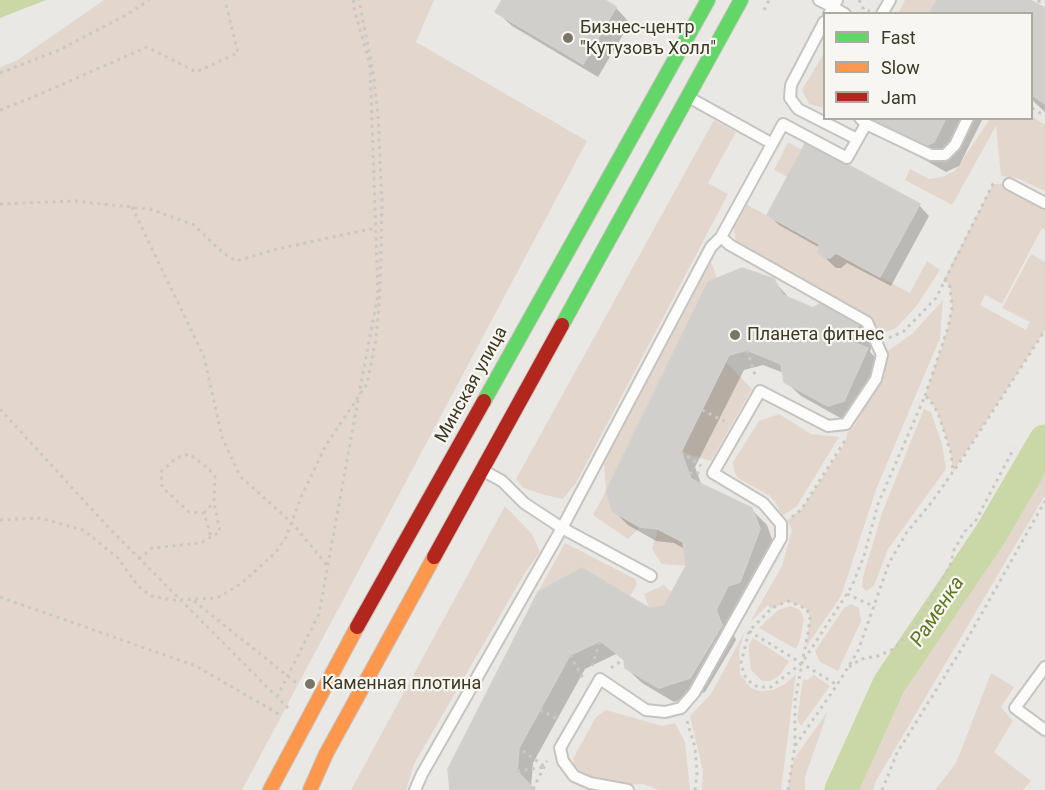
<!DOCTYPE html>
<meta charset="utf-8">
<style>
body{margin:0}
#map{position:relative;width:1045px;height:790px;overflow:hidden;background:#eae8e4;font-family:Roboto,sans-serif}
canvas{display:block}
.legend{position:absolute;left:823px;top:12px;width:210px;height:108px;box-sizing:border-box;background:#f8f6f3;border:2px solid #adaa9f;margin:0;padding:8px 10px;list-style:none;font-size:18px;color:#3d3922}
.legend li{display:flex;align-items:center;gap:12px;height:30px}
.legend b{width:30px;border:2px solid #adaa9f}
</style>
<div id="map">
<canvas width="1045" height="790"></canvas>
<ul class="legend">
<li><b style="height:8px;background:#63d668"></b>Fast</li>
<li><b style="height:8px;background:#ff974d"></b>Slow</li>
<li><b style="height:8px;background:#b3261e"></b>Jam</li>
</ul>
</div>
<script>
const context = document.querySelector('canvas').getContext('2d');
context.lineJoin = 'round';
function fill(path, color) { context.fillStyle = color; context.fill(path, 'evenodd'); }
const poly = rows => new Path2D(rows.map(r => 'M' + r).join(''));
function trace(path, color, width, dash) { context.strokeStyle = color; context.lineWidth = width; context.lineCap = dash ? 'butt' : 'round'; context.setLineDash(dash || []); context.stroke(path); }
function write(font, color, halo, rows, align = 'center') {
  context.font = font + ' Roboto,sans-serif'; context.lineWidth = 4.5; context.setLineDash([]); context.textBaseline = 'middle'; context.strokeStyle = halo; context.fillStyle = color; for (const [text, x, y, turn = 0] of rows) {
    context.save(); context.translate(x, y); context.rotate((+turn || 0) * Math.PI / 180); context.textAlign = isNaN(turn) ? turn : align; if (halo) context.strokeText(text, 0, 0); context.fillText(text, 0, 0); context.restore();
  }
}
const green = poly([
 [104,0,434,0,416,42,587,141,242,790,0,790,0,67,16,61],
 [905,0,937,0,929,13,898,14],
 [824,53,824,108,809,104,802,90],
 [1032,116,1045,125,1045,191,1017,178,1001,176,996,126,952,205,905,180,910,169,929,179,942,177,955,171,990,119,1032,118],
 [714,120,736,132,708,183,728,194,576,483,563,499,545,495,523,488,516,479],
 [788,142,802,150,788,177,774,170],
 [993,184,1009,184,1045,203,1045,230,1042,228,1002,304,985,295,980,305,1026,330,1030,322,1002,308,1031,254,1045,262,1045,330,953,472,951,453,938,413,930,400,925,396,948,328,952,308,950,287,944,279],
 [744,203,819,244,818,253,824,258,830,258,836,253,910,293,927,261,940,270,916,307,896,328,878,335,736,243,733,224],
 [711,262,717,278,708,282,606,491,612,511,640,527,628,539,593,515,606,491,604,463],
 [943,300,940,338,877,487,841,596,806,647,810,618,807,609,799,605,788,601,771,609,768,605,750,622,782,566,792,530,787,520,801,510,845,443,848,431,853,428,885,374,882,355,912,334],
 [726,362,752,389,711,461,681,452],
 [924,409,931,412,942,444,946,469,888,549,874,586,866,591,862,587,863,577,882,513],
 [779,414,811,434,839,437,797,506,782,516,777,505,770,496,738,478,734,471,733,462,759,421],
 [1045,441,1045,495,876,781,873,790,841,790,889,684,990,535],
 [505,506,532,534,540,552,526,571,414,764,406,790,351,790],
 [658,529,683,542,686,566,662,564,652,549],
 [565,543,635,579,637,585,630,596,582,568,538,592],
 [664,585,671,592,664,606,649,608,644,594],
 [851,604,859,608,861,621,838,671,820,662,815,651,844,608],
 [791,606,800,610,804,619,800,640,796,649,759,628,778,610],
 [745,631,739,650,740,674,751,688,760,691,773,690,785,684,796,674,781,790,702,790,703,771,690,716,711,694],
 [753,638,789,661,780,675,770,681,762,681,751,670,749,655,749,645],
 [991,673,1014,687,1001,707,1013,721,994,752,1031,781,1023,790,935,790,956,763],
 [814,675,830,686,801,726,797,719,803,679,807,680],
 [606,710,662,726,675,723,685,742,690,790,659,790,643,784,625,785,582,774,575,766,573,759,596,717],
 [828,711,805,777,805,790,788,790,791,768,796,756]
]);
const water = poly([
 [0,0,46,0,0,18]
]);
const shadow = poly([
 [504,0,602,0,616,8,630,23,598,77,512,26,497,12],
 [939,0,1027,0,1045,10,1045,112,1032,100,1032,14],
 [872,118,983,118,959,166,946,172,897,144],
 [919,205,929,216,891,286,847,263,841,268,836,268,820,253,820,248,779,225,769,215],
 [773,280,791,300,813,310,858,323,873,338,870,352,882,364,858,415,844,420,801,396,785,381,784,373,763,365,744,370,695,467,702,486,751,509,767,525,774,545,755,596,742,600,730,625,736,640,705,692,674,702,642,683,626,668,626,662,616,654,585,669,533,763,531,787,534,790,451,790,540,593,649,609,665,607,687,566,685,549,674,543,656,541,628,525,613,510]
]);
const river = poly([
 [841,790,889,684,990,535,1045,441]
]);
const building = poly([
 [502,0,605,0,616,7,583,64,495,12,502,0],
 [937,0,1030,0,1045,8,1045,104,1032,95,1032,14,929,14,937,0],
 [946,118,934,142,920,148,870,119,946,118],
 [806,142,920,204,880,277,836,253,830,258,824,258,818,253,819,244,767,215,806,142],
 [742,268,774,279,783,295,813,308,823,302,859,322,854,343,868,348,844,401,828,406,784,382,781,364,747,350,729,355,681,452,691,479,752,508,760,529,740,582,728,586,716,610,722,625,690,678,659,688,625,668,624,659,600,641,570,655,519,748,517,771,535,790,450,790,448,769,538,592,582,568,649,608,664,606,686,566,683,542,658,529,640,527,612,511,606,491,708,282,742,268]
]);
const path = poly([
 [354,0,353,5,370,65,378,294,359,394],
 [859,0,864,10,870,11],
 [1039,0,1039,5],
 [764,10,769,0],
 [0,73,59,50,128,14,149,0],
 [1032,108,1045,116],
 [0,110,38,95,147,47,196,72,238,53,225,0],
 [0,204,75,201,150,209,194,225,223,253,236,261,277,249,375,228],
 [132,207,204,357,222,437,240,476,292,523,327,565],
 [889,338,904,331,936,298,993,184,997,184],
 [747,350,756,378],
 [925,396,948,328,952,308,950,287,944,279],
 [0,409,109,528,288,708],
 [702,410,726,422],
 [681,452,701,466],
 [689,473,701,473],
 [204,513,214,502],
 [792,517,801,510,846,439],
 [0,520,40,518,83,530,118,558,138,586,151,596,172,600,217,598,242,583,276,552,286,537,302,495,326,445,367,384,376,339,380,293,382,204,378,114,373,71,359,0],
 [139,559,152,548,201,543,211,537,220,532,214,502,215,477,208,468,189,454,176,458,161,472,162,487,189,512,204,513,211,537],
 [847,594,875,607],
 [0,597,196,666,282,716],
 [194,601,299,685],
 [749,631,837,685],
 [570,655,583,678],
 [592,666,600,641],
 [849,667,861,659,878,656,894,649,914,628,950,566,954,550,965,531,975,522,1014,448],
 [611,668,624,659],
 [277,697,319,614,358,400],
 [540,710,560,720],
 [687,721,695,747,697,773,695,790],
 [795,746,795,701,802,663,808,633,810,618,807,609,788,601,772,608,749,631,741,663,744,675,752,684,758,687,771,687,802,663,852,586,864,556,878,504,925,396,930,400,938,413,951,453,953,472],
 [517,771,545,767,519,748],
 [533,789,547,761],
 [788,790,795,746,837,685,858,651,889,563,907,532,931,503,962,459,1045,330],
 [882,790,897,753,964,645,1045,501]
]);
const lane = poly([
 [819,0,833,7,837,0],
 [829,14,833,7,845,14],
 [882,14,890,0],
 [824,22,791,85,790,98,798,109,857,139],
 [690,98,771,143],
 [860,118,866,124,931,155,945,155,955,145,968,118],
 [1009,184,1045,203],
 [721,237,783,124,847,158,866,124],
 [482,470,502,481,524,503,562,528,651,576],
 [1045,667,1015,708,1045,730],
 [415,790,422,774,562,528,711,247,721,237,730,245,867,322,882,355,876,379,846,424,828,426,760,391,713,473,763,503,781,524,781,538,694,693,681,708,665,712,646,710,600,679,560,748,563,761,574,776,590,783,628,790]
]);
const fast = poly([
 [562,325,741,0],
 [484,401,708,0]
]);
const slow = poly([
 [270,790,357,627],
 [310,790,326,754,434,557]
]);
const jam = poly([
 [434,557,562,325],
 [357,627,484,401]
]);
const markers = [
 [568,38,6,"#7a7666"],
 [735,335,6,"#7a7666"],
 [310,684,6,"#7a7666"]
];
const poiNames = [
 ["Бизнес-центр",580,28],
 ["\"Кутузовъ Холл\"",580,49],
 ["Планета фитнес",747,335],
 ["Каменная плотина",322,684]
];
const streetNames = [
 ["Минская улица",472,385,-61]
];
const waterNames = [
 ["Раменка",938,612,-56]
];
fill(green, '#e3d7cd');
fill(water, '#cad7a6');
fill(shadow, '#0003');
trace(river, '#cad7a6', 33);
fill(building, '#d1cfcb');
trace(building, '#d3d1cd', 1.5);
trace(lane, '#c6c4c0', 14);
trace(fast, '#c6c4be', 16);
trace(slow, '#c6c4be', 16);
trace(jam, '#c6c4be', 16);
trace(path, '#cac8c1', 3, [3, 4.5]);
trace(lane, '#fcfcfb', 10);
trace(fast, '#63d668', 14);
trace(slow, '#ff974d', 14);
trace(jam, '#b3261e', 14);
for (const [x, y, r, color] of markers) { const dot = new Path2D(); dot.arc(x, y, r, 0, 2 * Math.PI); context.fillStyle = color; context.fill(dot); trace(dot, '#f8f6f3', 2); }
write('18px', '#3d3922', '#f8f6f3', poiNames, 'left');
write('18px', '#3d3922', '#f8f6f3', streetNames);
write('italic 20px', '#5d771e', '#f8f6f3', waterNames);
</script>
